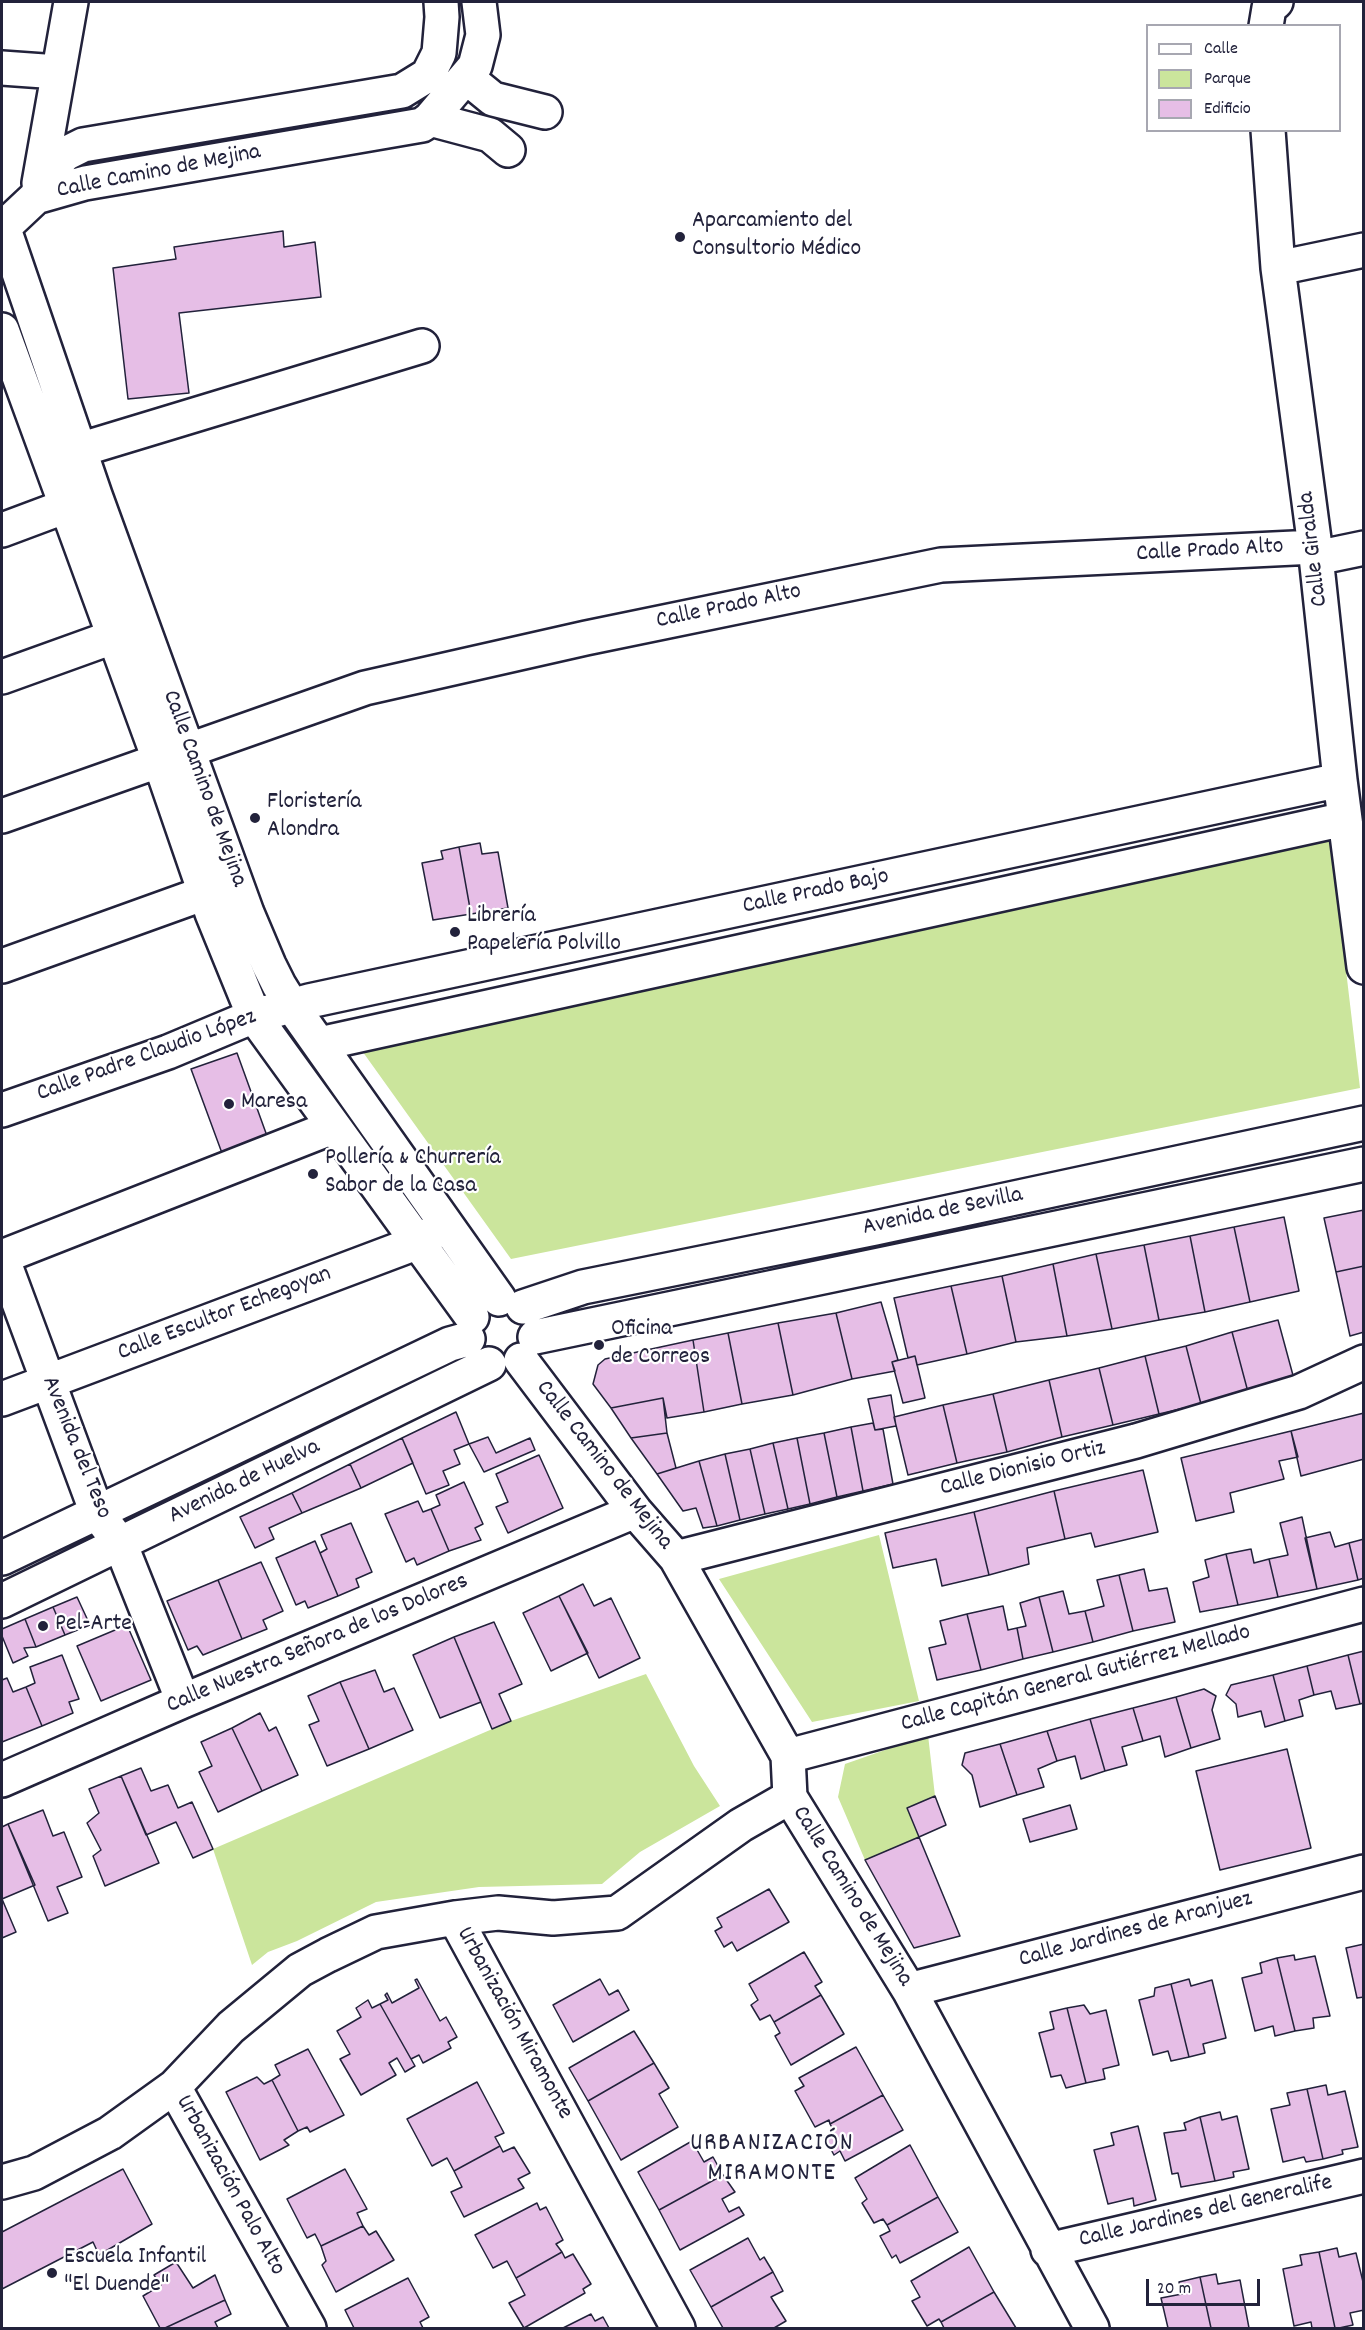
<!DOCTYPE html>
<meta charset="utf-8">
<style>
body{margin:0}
#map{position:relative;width:1365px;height:2330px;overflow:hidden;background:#fff;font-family:Dekko,sans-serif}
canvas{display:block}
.frame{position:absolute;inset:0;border:3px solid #22223b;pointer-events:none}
.legend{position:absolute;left:1146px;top:24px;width:195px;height:108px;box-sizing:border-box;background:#fff;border:2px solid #a7a7b1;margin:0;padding:8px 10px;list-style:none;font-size:18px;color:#22223b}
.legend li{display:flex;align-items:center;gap:12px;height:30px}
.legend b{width:30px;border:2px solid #a7a7b1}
.scale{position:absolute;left:1146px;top:2279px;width:114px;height:27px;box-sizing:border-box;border:3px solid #22223b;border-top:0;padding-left:8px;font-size:18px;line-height:21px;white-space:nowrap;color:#22223b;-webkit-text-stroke:4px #fff;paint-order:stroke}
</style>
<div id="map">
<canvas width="1365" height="2330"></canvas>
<div class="frame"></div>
<ul class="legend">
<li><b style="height:8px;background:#fff"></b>Calle</li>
<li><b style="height:16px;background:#cbe59c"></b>Parque</li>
<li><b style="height:16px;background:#e6bee6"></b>Edificio</li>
</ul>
<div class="scale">20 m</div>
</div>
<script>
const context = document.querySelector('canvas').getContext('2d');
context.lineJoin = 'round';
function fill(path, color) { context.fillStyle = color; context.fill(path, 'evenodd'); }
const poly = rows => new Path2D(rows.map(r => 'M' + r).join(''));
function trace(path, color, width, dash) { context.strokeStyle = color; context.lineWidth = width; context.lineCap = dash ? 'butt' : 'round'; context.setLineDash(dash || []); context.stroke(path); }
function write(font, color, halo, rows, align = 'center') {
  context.font = font + ' Dekko,sans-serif'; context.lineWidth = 4.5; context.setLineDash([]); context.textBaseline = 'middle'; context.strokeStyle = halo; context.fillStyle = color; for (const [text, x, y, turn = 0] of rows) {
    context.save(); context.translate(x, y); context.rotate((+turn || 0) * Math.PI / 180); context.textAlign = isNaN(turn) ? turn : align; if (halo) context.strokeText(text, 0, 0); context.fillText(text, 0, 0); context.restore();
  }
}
const green = poly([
 [1330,836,1360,1088,511,1259,360,1048],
 [879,1535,919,1701,812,1722,719,1579],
 [646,1674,694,1766,720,1806,640,1852,602,1884,479,1887,376,1902,297,1941,268,1952,252,1965,213,1849,511,1721],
 [928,1735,935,1796,907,1808,919,1837,865,1860,838,1797,845,1764]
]);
const building = poly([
 [283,231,284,247,315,242,321,297,179,313,189,393,128,399,113,268,176,259,174,247,283,231],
 [480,843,482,854,498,852,508,908,471,914,459,847,480,843],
 [459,847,471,914,433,920,422,863,443,859,441,851,459,847],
 [237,1053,271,1147,226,1164,191,1069,237,1053],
 [1364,1210,1364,1266,1336,1272,1324,1218,1364,1210],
 [1284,1217,1299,1291,1250,1302,1234,1227,1284,1217],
 [1234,1227,1250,1302,1205,1312,1190,1236,1234,1227],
 [1190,1236,1205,1312,1159,1320,1144,1245,1190,1236],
 [1144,1245,1159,1320,1112,1329,1096,1254,1144,1245],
 [1096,1254,1112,1329,1067,1336,1053,1264,1096,1254],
 [1053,1264,1067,1336,1016,1342,1002,1276,1053,1264],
 [1364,1266,1364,1332,1350,1336,1336,1272,1364,1266],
 [1002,1276,1016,1342,967,1354,951,1286,1002,1276],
 [951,1286,967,1354,917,1365,915,1356,908,1358,894,1298,951,1286],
 [881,1302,898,1360,892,1362,895,1371,852,1379,836,1313,881,1302],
 [836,1313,852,1379,793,1395,778,1323,836,1313],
 [1278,1320,1294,1379,1248,1392,1232,1332,1278,1320],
 [778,1323,793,1395,742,1404,728,1333,778,1323],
 [1232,1332,1248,1392,1201,1404,1186,1346,1232,1332],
 [728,1333,742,1404,704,1412,693,1340,728,1333],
 [693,1340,704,1412,667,1418,663,1398,611,1408,593,1384,598,1365,605,1359,693,1340],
 [1186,1346,1201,1404,1159,1414,1145,1356,1186,1346],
 [915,1356,925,1398,903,1403,892,1362,915,1356],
 [1145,1356,1159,1414,1113,1425,1099,1368,1145,1356],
 [1099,1368,1113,1425,1062,1437,1049,1380,1099,1368],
 [1049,1380,1062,1437,1007,1452,993,1394,1049,1380],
 [993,1394,1007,1452,957,1463,943,1405,993,1394],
 [891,1395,896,1426,875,1430,868,1399,891,1395],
 [663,1398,667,1433,631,1438,611,1408,663,1398],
 [943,1405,957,1463,908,1475,894,1417,943,1405],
 [456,1412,469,1444,454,1450,460,1464,443,1471,449,1485,426,1494,402,1438,456,1412],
 [1364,1413,1364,1459,1301,1476,1291,1431,1364,1413],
 [873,1423,875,1430,883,1429,893,1484,863,1491,851,1427,873,1423],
 [851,1427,863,1491,837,1497,824,1433,851,1427],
 [1291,1431,1298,1457,1279,1461,1284,1479,1230,1493,1234,1512,1196,1521,1181,1458,1291,1431],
 [667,1433,676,1468,657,1474,631,1438,667,1433],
 [824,1433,837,1497,810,1504,797,1438,824,1433],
 [488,1437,496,1453,530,1438,535,1450,484,1472,469,1444,488,1437],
 [402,1438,413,1463,361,1488,350,1464,402,1438],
 [797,1438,810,1504,788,1509,773,1443,797,1438],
 [773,1443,788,1509,765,1514,750,1449,773,1443],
 [750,1449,765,1514,740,1520,725,1454,750,1449],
 [725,1454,740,1520,717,1526,699,1461,725,1454],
 [539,1455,563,1508,508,1533,496,1507,508,1502,496,1474,539,1455],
 [699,1461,717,1526,703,1528,696,1508,683,1511,657,1474,699,1461],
 [350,1464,361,1488,302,1513,292,1493,350,1464],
 [1143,1470,1158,1532,1095,1547,1091,1533,1065,1539,1054,1491,1143,1470],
 [464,1482,483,1524,475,1528,481,1540,449,1551,431,1509,440,1505,436,1495,464,1482],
 [1054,1491,1065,1539,1027,1548,1029,1564,989,1575,974,1512,1054,1491],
 [292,1493,302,1513,269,1528,274,1539,255,1548,240,1517,292,1493],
 [418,1501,423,1512,431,1509,449,1551,417,1565,414,1558,406,1562,385,1514,418,1501],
 [974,1512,989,1575,942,1586,936,1559,893,1568,885,1533,974,1512],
 [1302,1517,1317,1589,1278,1597,1269,1559,1288,1555,1280,1523,1302,1517],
 [351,1523,372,1572,356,1579,359,1587,338,1596,320,1553,327,1549,321,1535,351,1523],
 [1330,1532,1335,1547,1349,1543,1358,1580,1317,1589,1305,1538,1330,1532],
 [1364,1539,1364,1578,1358,1580,1349,1543,1364,1539],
 [315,1541,338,1596,308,1608,305,1601,296,1605,276,1558,315,1541],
 [1251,1549,1254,1563,1269,1559,1278,1597,1238,1605,1226,1554,1251,1549],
 [1226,1554,1238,1605,1200,1612,1193,1582,1209,1577,1205,1560,1226,1554],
 [261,1562,283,1611,263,1620,267,1629,242,1639,218,1580,261,1562],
 [1144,1569,1149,1591,1167,1588,1175,1622,1133,1631,1119,1575,1144,1569],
 [1119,1575,1133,1631,1093,1642,1085,1611,1104,1606,1097,1580,1119,1575],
 [218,1580,242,1639,203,1655,197,1646,188,1650,167,1601,218,1580],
 [583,1584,594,1606,611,1598,640,1658,599,1678,559,1596,583,1584],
 [1063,1591,1069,1614,1085,1611,1093,1642,1053,1652,1039,1597,1063,1591],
 [559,1596,588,1653,551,1671,523,1613,559,1596],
 [77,1597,90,1625,65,1635,53,1607,77,1597],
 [1039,1597,1053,1652,1023,1659,1017,1628,1026,1626,1020,1603,1039,1597],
 [1003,1606,1008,1630,1017,1628,1023,1659,981,1670,967,1614,1003,1606],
 [53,1607,65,1635,36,1647,25,1619,53,1607],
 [967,1614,981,1670,937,1680,929,1648,946,1644,940,1621,967,1614],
 [25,1619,36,1647,24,1648,28,1656,13,1663,2,1636,2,1629,25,1619],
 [494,1622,522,1684,499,1694,511,1721,492,1729,454,1637,494,1622],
 [127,1625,151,1680,101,1701,77,1646,127,1625],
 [454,1637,481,1702,440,1718,413,1655,454,1637],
 [1364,1651,1364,1703,1360,1704,1348,1655,1364,1651],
 [62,1655,79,1699,69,1702,73,1713,42,1726,26,1687,35,1683,30,1667,62,1655],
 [1348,1655,1360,1704,1336,1709,1331,1691,1314,1695,1307,1666,1348,1655],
 [1307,1666,1314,1695,1299,1700,1303,1716,1285,1721,1273,1675,1307,1666],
 [375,1670,384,1692,394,1688,413,1730,369,1749,340,1682,375,1670],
 [1273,1675,1285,1721,1265,1727,1261,1711,1238,1717,1236,1704,1226,1695,1231,1685,1273,1675],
 [7,1678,13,1692,26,1687,42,1726,2,1742,2,1680,7,1678],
 [340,1682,369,1749,327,1766,309,1725,319,1721,308,1696,340,1682],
 [1204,1689,1216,1696,1212,1710,1220,1739,1191,1748,1176,1697,1204,1689],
 [1176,1697,1191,1748,1165,1757,1160,1736,1143,1741,1133,1708,1176,1697],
 [1133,1708,1143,1741,1122,1747,1127,1765,1105,1771,1090,1719,1133,1708],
 [260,1713,269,1731,276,1727,298,1775,262,1791,232,1728,260,1713],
 [1090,1719,1105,1771,1081,1779,1075,1756,1057,1761,1047,1731,1090,1719],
 [232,1728,262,1791,218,1812,199,1772,212,1766,201,1742,232,1728],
 [1047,1731,1057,1761,1038,1769,1044,1787,1017,1795,1000,1744,1047,1731],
 [1000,1744,1017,1795,980,1807,972,1775,962,1765,965,1753,1000,1744],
 [1287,1749,1311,1848,1220,1870,1196,1771,1287,1749],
 [141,1768,151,1791,168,1785,178,1808,192,1802,213,1849,193,1858,176,1822,146,1835,121,1776,141,1768],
 [121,1776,159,1863,105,1886,93,1856,101,1850,87,1823,99,1813,89,1789,121,1776],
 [935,1796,946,1825,919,1837,907,1808,935,1796],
 [1070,1805,1077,1829,1030,1842,1023,1819,1070,1805],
 [43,1810,53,1836,64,1832,82,1877,57,1887,68,1913,48,1921,8,1824,43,1810],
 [8,1824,35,1885,2,1899,16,1932,2,1938,2,1827,8,1824],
 [919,1837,960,1936,914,1948,865,1860,919,1837],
 [769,1889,789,1922,737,1951,732,1942,724,1947,715,1931,722,1927,717,1918,769,1889],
 [1364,1944,1364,1997,1357,1998,1346,1948,1364,1944],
 [804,1952,822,1982,815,1986,821,1995,774,2022,770,2015,760,2020,751,2005,758,2000,749,1984,804,1952],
 [1294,1955,1295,1960,1315,1956,1330,2016,1313,2018,1314,2028,1295,2031,1277,1958,1294,1955],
 [1277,1958,1295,2031,1275,2036,1273,2026,1255,2031,1242,1978,1262,1973,1260,1963,1277,1958],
 [417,1979,440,2021,446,2017,457,2037,448,2042,451,2048,423,2063,419,2055,411,2059,380,2004,388,2000,385,1995,387,1993,392,2003,419,1988,415,1980,417,1979],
 [600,1979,609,1995,618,1990,629,2010,573,2042,553,2005,600,1979],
 [1189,1979,1191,1986,1212,1980,1226,2038,1203,2044,1205,2053,1189,2057,1171,1984,1189,1979],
 [1171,1984,1189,2057,1171,2061,1168,2051,1153,2055,1139,2000,1154,1996,1155,1988,1171,1984],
 [821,1995,844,2034,791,2065,775,2036,780,2033,774,2022,821,1995],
 [368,2000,372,2008,380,2004,415,2066,405,2072,397,2058,389,2063,396,2075,361,2095,340,2059,350,2054,337,2031,361,2017,356,2008,368,2000],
 [1084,2005,1090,2014,1106,2010,1119,2065,1103,2069,1105,2079,1086,2083,1067,2008,1084,2005],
 [1067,2008,1086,2083,1066,2088,1061,2075,1051,2077,1039,2033,1054,2029,1050,2012,1067,2008],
 [634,2031,654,2063,588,2101,569,2068,634,2031],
 [856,2047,883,2095,830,2124,829,2120,815,2127,795,2091,804,2086,799,2078,856,2047],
 [308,2049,344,2115,310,2132,307,2127,298,2131,272,2080,280,2075,275,2065,308,2049],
 [654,2063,669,2088,659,2094,678,2127,621,2160,588,2101,654,2063],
 [257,2077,264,2084,272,2080,298,2131,284,2140,289,2145,260,2160,226,2092,257,2077],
 [477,2082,504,2133,495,2137,500,2146,454,2171,447,2158,432,2166,407,2119,477,2082],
 [1326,2085,1328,2095,1345,2091,1358,2147,1342,2150,1343,2154,1323,2159,1307,2089,1326,2085],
 [1307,2089,1323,2159,1306,2162,1304,2157,1283,2162,1271,2109,1290,2105,1287,2093,1307,2089],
 [883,2095,903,2130,845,2161,840,2151,834,2155,824,2137,834,2131,830,2124,883,2095],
 [1220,2112,1222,2120,1237,2116,1249,2169,1233,2172,1234,2177,1215,2181,1200,2117,1220,2112],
 [1200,2117,1215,2181,1181,2187,1178,2173,1172,2174,1164,2133,1186,2130,1184,2123,1200,2117],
 [1138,2126,1156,2200,1134,2206,1133,2198,1108,2204,1094,2150,1114,2145,1111,2133,1138,2126],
 [692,2141,704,2162,713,2157,723,2175,659,2210,638,2172,692,2141],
 [910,2145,938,2197,887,2225,883,2219,874,2223,862,2203,867,2199,855,2178,910,2145],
 [500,2146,503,2152,514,2147,530,2173,518,2179,524,2188,464,2217,451,2192,462,2187,454,2171,500,2146],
 [123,2169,152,2224,99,2255,93,2242,2,2289,2,2232,123,2169],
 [345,2169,367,2209,357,2213,363,2226,321,2246,315,2234,307,2238,287,2199,345,2169],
 [723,2175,735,2192,722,2199,729,2212,739,2207,744,2215,680,2250,659,2210,723,2175],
 [938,2197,958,2232,900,2263,896,2255,892,2258,880,2236,890,2231,887,2225,938,2197],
 [537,2203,540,2210,546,2207,563,2240,556,2244,562,2252,516,2278,507,2261,493,2268,475,2235,537,2203],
 [363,2226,369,2235,376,2231,394,2260,336,2292,322,2265,326,2261,321,2246,363,2226],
 [748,2238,760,2260,764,2257,773,2272,711,2307,690,2270,748,2238],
 [969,2247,994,2292,941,2322,939,2319,927,2326,912,2301,920,2297,911,2281,969,2247],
 [1337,2248,1339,2257,1356,2253,1364,2286,1364,2310,1350,2313,1353,2325,1339,2328,1335,2328,1319,2252,1337,2248],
 [562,2252,565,2258,573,2254,591,2284,583,2289,585,2293,524,2328,509,2303,525,2295,516,2278,562,2252],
 [1319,2252,1335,2328,1312,2328,1311,2322,1294,2326,1283,2269,1302,2265,1300,2255,1319,2252],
 [176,2262,193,2288,215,2275,225,2300,165,2328,160,2328,143,2296,161,2285,154,2275,176,2262],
 [773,2272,783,2291,771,2297,786,2321,774,2328,723,2328,711,2307,773,2272],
 [1216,2274,1218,2284,1240,2280,1249,2328,1211,2328,1200,2277,1216,2274],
 [1200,2277,1211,2328,1168,2328,1161,2298,1182,2294,1179,2282,1200,2277],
 [408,2278,429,2317,420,2322,423,2328,354,2328,345,2310,408,2278],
 [994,2292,1016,2328,944,2328,941,2322,994,2292],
 [225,2300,231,2314,215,2322,218,2328,165,2328,225,2300],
 [591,2314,595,2321,603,2317,609,2328,563,2328,591,2314]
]);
const minor = poly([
 [1266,26,1269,8,1276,2],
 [2,68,58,72],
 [466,77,493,99,545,112],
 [430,119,490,135,508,150],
 [1268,130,1278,268,1315,547,1340,780,1364,967],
 [39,183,71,2],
 [36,197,85,183,422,125,430,119,475,66,483,35,479,2],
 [2,229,36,197,46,175,65,154,83,145,402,91,428,75,439,53,442,17,441,2],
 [4,229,95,495,247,913,269,965,279,985,292,1006,499,1299],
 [1278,268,1364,250],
 [2,330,159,759,212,913,254,1016,472,1317],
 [79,450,422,346],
 [2,530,85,499],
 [1316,558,1364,548],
 [2,677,113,637],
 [2,816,365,688,586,638,941,565,1315,547],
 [2,966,205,893],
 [319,1044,1345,819],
 [2,1110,168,1052,254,1016,309,1001,1340,780],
 [523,1307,583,1287,875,1228,1364,1123],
 [535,1337,1364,1164],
 [521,1360,635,1511,676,1558,788,1756,790,1797,909,1990,1092,2328],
 [2,1399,416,1243,434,1232],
 [2,1558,450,1344,468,1339],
 [676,1558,1136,1441,1299,1392,1364,1362],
 [2,1601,489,1364],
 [183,1701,120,1543,97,1513,2,1257,333,1127],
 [788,1756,1364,1604],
 [2,1780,183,1701,635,1511],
 [455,1918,678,2328],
 [909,1990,1364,1872],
 [174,2087,309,2328],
 [2,2182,34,2173,110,2133,174,2087,231,2027,300,1970,328,1955,376,1932,455,1918,498,1913,553,1918,617,1913,741,1825,790,1797],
 [1048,2250,1364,2176]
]);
const markers = [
 [680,237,6,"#22223b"],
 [255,818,6,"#22223b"],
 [455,932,6,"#22223b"],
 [229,1104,6,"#22223b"],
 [313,1174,6,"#22223b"],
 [599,1345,6,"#22223b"],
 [43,1626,6,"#22223b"],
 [52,2273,6,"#22223b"]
];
const streetNames = [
 ["Calle Camino de Mejina",159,173,-11],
 ["Calle Giralda",1315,549,-97],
 ["Calle Prado Alto",1210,552,-3],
 ["Calle Prado Alto",729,608,-12],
 ["Calle Camino de Mejina",203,789,70],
 ["Calle Prado Bajo",816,893,-12],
 ["Calle Padre Claudio López",147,1057,-20],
 ["Avenida de Sevilla",943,1213,-12],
 ["Calle Escultor Echegoyan",225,1315,-21],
 ["Avenida del Teso",75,1448,68],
 ["Calle Camino de Mejina",603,1466,52],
 ["Calle Dionisio Ortiz",1023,1470,-14],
 ["Avenida de Huelva",245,1483,-26],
 ["Calle Nuestra Señora de los Dolores",318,1645,-23],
 ["Calle Capitán General Gutiérrez Mellado",1076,1680,-15],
 ["Calle Camino de Mejina",851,1897,58],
 ["Calle Jardines de Aranjuez",1136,1931,-15],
 ["Urbanización Miramonte",513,2024,61],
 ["Urbanización Palo Alto",229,2186,61],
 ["Calle Jardines del Generalife",1206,2213,-13]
];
const poiNames = [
 ["Aparcamiento del",692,223],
 ["Consultorio Médico",692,251],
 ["Floristería",267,804],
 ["Alondra",267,832],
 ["Librería",467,918],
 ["Papelería Polvillo",467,946],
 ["Maresa",241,1104],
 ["Pollería & Churrería",325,1160],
 ["Sabor de la Casa",325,1188],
 ["Oficina",611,1331],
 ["de Correos",611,1359],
 ["Pel-Arte",55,1626],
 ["Escuela Infantil",64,2259],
 ["\"El Duende\"",64,2287]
];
const neighbourhoodNames = [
 ["URBANIZACIÓN",772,2145],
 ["MIRAMONTE",772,2175]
];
fill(green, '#cbe59c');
fill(building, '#e6bee6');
trace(building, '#22223b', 1.5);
trace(minor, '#22223b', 38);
trace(minor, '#fff', 33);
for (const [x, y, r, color] of markers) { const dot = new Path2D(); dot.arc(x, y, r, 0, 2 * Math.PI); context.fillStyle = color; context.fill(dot); trace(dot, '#fff', 2); }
write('24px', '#22223b', '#fff', streetNames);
write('24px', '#22223b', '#fff', poiNames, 'left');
context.letterSpacing = '1.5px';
write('26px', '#22223b', '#fff', neighbourhoodNames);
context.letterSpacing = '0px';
</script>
